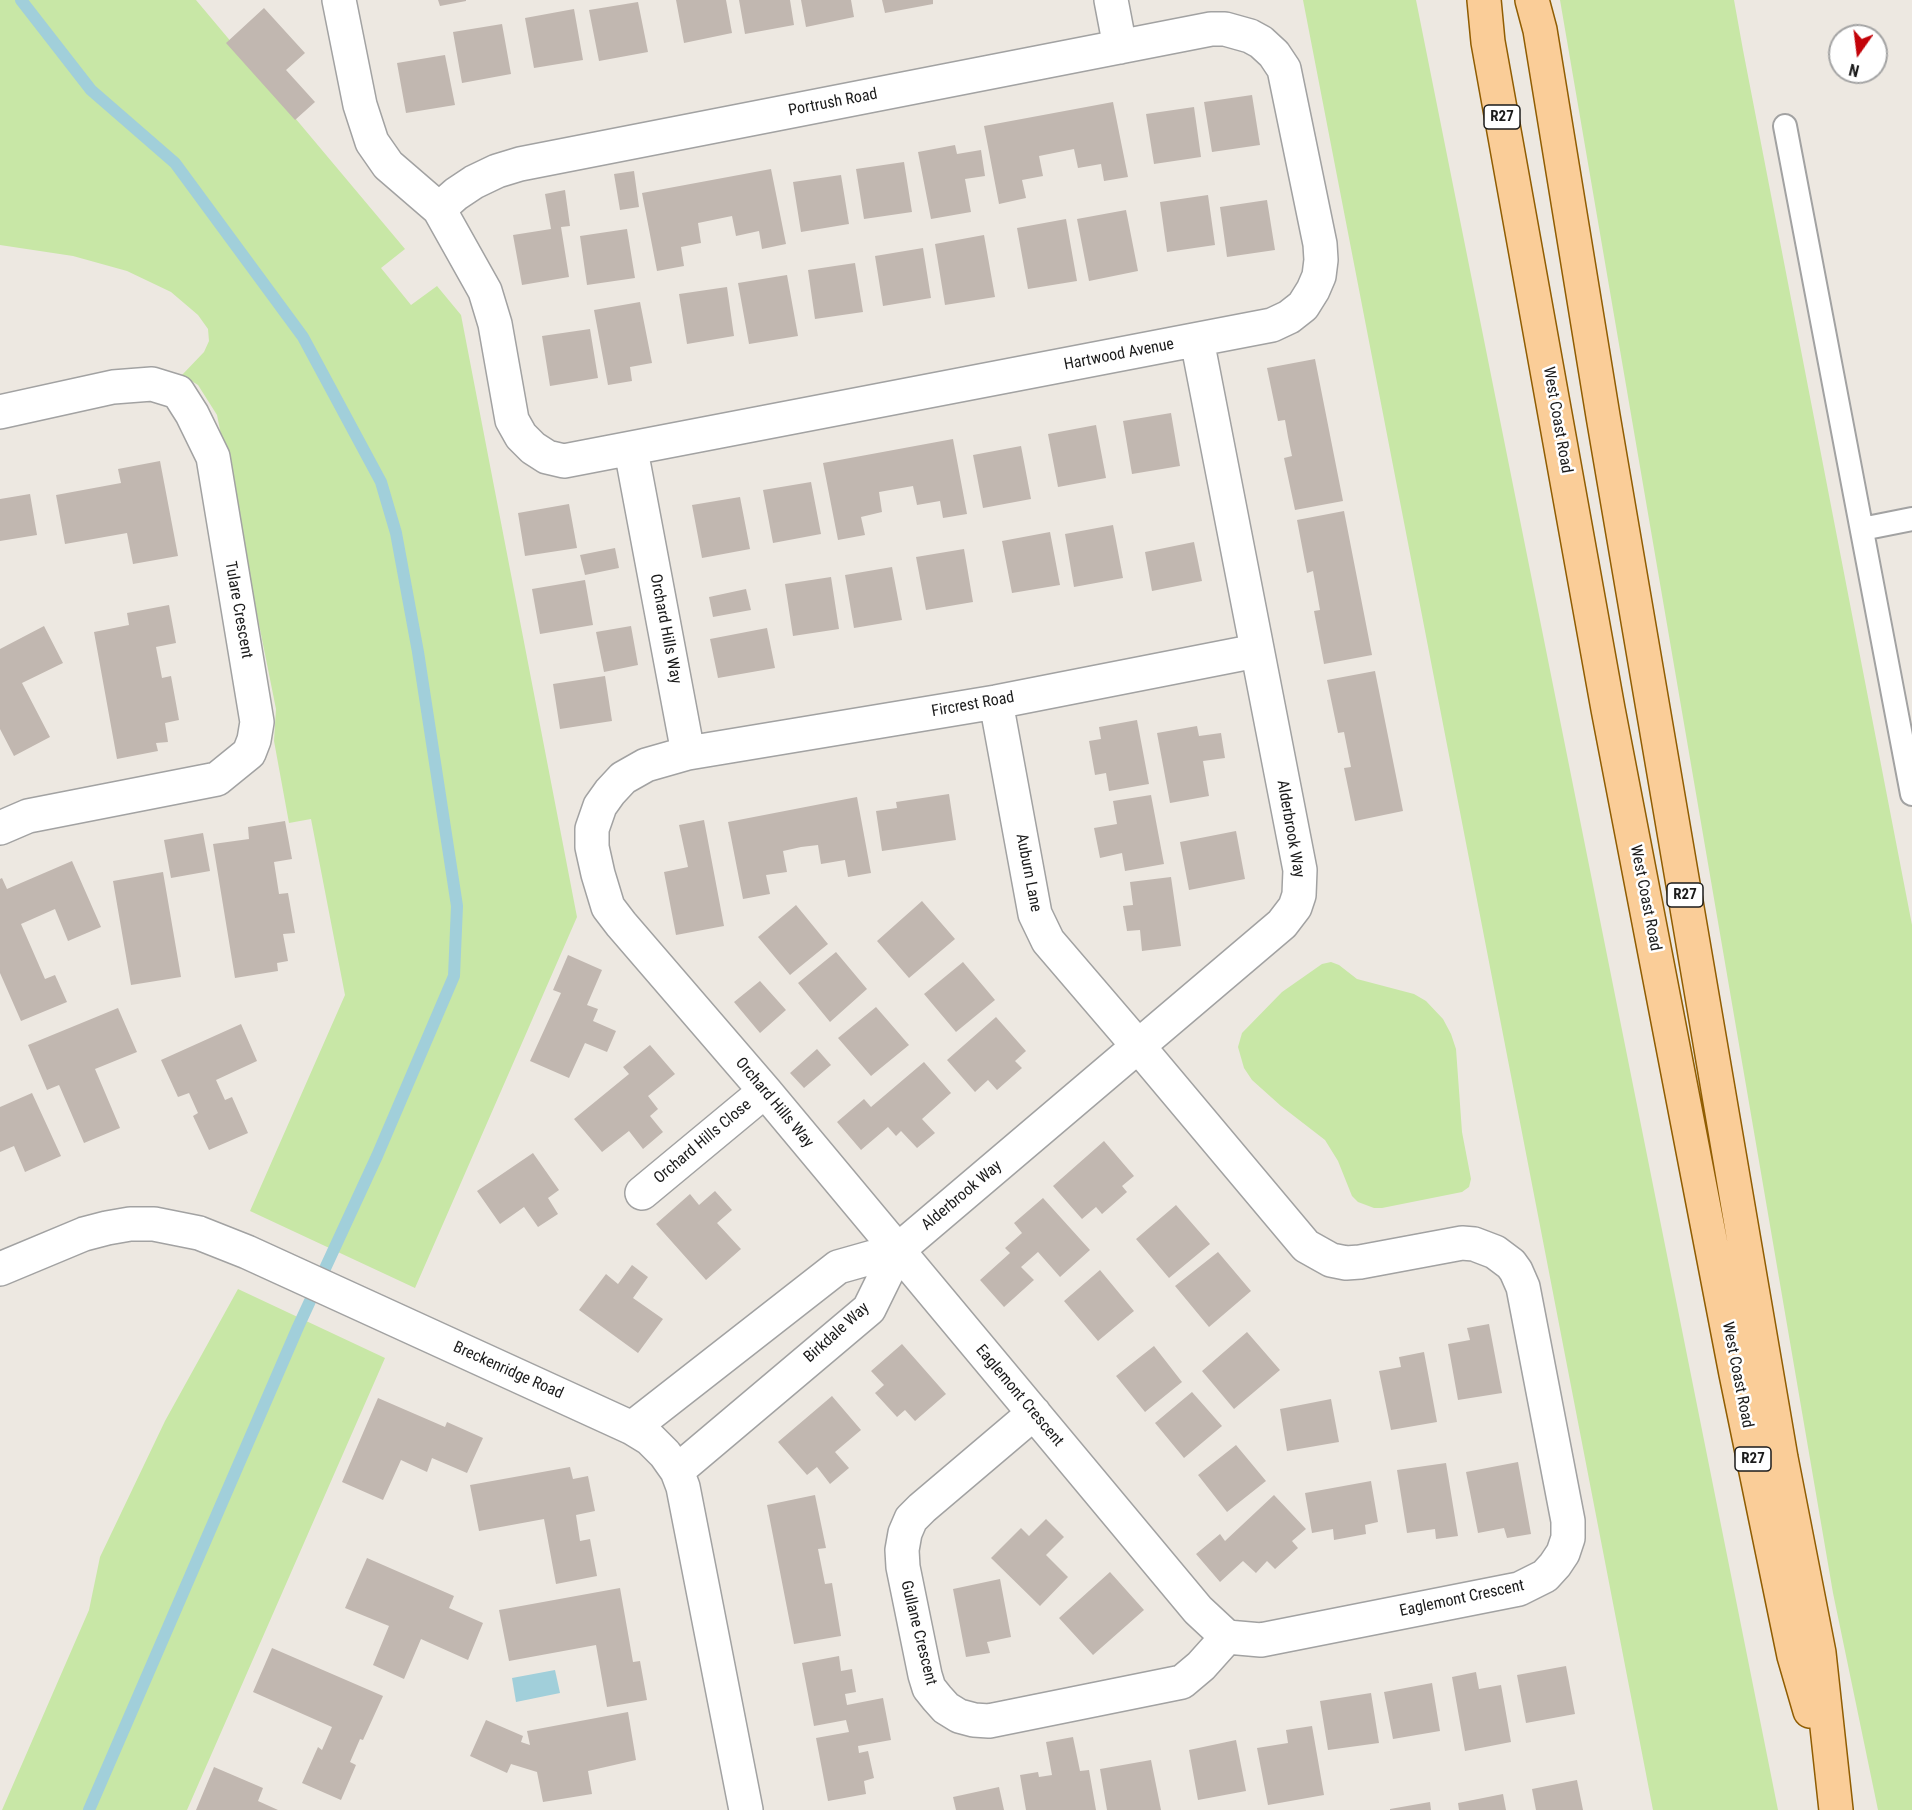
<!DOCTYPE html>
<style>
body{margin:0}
#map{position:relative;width:1912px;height:1810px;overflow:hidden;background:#ede8e1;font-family:"Roboto Condensed",sans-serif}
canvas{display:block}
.north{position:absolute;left:1828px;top:24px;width:60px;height:60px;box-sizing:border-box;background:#fff;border:2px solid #a4a4a4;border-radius:50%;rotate:194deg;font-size:16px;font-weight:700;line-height:24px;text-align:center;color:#1b1b1b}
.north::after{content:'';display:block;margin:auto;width:21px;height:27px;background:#c30309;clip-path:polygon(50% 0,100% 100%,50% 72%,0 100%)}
</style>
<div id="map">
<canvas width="1912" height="1810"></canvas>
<div class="north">N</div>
</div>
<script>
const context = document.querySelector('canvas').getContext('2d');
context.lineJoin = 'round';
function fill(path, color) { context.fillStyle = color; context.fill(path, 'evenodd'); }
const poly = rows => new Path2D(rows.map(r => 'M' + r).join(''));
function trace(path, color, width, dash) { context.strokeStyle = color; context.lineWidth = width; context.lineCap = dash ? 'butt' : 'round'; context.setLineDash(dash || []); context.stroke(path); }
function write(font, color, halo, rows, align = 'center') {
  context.font = font + ' "Roboto Condensed",sans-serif'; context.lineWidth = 5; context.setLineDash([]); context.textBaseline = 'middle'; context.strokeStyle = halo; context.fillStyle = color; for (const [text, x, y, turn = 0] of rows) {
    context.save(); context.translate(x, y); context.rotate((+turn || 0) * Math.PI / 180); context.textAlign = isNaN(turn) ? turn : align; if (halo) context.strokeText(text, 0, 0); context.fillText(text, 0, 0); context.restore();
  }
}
const grass = poly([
 [0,0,196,0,405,249,381,268,411,305,437,286,461,315,577,917,415,1288,250,1211,345,995,311,819,289,823,274,741,276,709,217,415,198,385,182,375,204,352,209,341,208,329,198,315,171,292,127,271,73,256,0,245],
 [1303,0,1416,0,1778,1810,1653,1810],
 [1560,0,1734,0,1743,50,1912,925,1912,1810,1878,1810,1833,1593],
 [1331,962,1339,965,1357,979,1414,994,1426,1001,1443,1019,1451,1034,1456,1049,1462,1132,1471,1179,1469,1187,1462,1192,1382,1208,1374,1208,1358,1202,1352,1196,1338,1161,1325,1140,1281,1106,1252,1080,1244,1068,1238,1047,1242,1033,1282,992,1322,964],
 [238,1289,385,1358,187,1810,2,1810,89,1610,100,1557,165,1421]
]);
const water = poly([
 [555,1670,560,1693,516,1702,512,1678]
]);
const stream = poly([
 [21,0,91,90,175,163,303,337,381,482,396,533,418,652,457,906,454,976,377,1156,298,1327,89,1810]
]);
const building = poly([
 [438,0,466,0,466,1,440,6],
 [676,0,726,0,732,33,684,43],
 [739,0,790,0,794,25,745,34],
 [801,0,851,0,854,17,806,27],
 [882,0,933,0,933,4,885,13],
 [638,2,648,52,599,61,589,10],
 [264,8,305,53,286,70,315,102,295,120,226,43],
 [574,9,583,60,534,68,525,18],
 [502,24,511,74,462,83,453,32],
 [445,55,455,105,406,113,397,63],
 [1252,95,1260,145,1212,152,1204,102],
 [1113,102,1128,177,1104,181,1101,164,1078,168,1074,149,1039,156,1043,176,1022,180,1026,198,999,204,984,126],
 [1194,107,1201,157,1154,164,1146,114],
 [955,145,957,154,981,150,985,176,965,179,971,212,931,219,918,152],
 [904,162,912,212,864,219,856,169],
 [771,169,786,244,762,249,759,231,736,236,732,216,698,223,701,243,681,247,684,266,657,271,642,193],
 [634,171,639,207,620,210,614,174],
 [841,175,849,224,801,232,793,182],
 [565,190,570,226,561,227,569,277,522,285,513,235,551,229,545,194],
 [1208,195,1215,245,1167,252,1160,202],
 [1267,200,1275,250,1227,257,1220,207],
 [1126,210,1138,271,1089,281,1077,219],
 [1066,219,1077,281,1028,289,1017,228],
 [627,229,635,278,587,285,580,236],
 [984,235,995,297,945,305,935,244],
 [923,248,931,298,883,306,875,256],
 [855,263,863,312,815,319,808,270],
 [787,275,798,336,749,344,738,283],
 [727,287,734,336,687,344,679,294],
 [640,302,652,363,630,367,632,381,608,385,594,310],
 [590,329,598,378,550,386,542,336],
 [1315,359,1343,501,1295,510,1284,458,1292,456,1288,437,1285,420,1278,421,1267,368],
 [1171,413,1180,466,1132,474,1123,421],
 [1096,425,1106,478,1058,487,1048,434],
 [953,439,967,514,943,518,940,501,917,505,913,486,879,492,882,512,861,517,865,535,838,540,823,463],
 [1021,446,1031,499,983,508,973,455],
 [160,461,178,556,133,564,127,533,65,544,56,495,121,483,118,469],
 [811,482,821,534,773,543,763,490],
 [30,494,37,535,0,541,0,499],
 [740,497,750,549,702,558,692,505],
 [569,504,577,548,525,556,518,513],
 [1344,511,1372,655,1324,664,1314,611,1320,610,1313,571,1307,573,1297,520],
 [1113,525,1123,578,1074,587,1065,534],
 [1050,532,1060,585,1012,593,1002,541],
 [1194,542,1202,581,1152,591,1145,552],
 [615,548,619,568,585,575,580,555],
 [964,549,973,602,926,610,916,557],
 [892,567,902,620,854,628,845,575],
 [831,577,839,629,793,636,785,584],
 [585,580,593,625,540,634,532,589],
 [746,589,751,610,713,617,709,597],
 [169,605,176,643,156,647,162,678,171,676,179,720,165,723,168,742,156,743,158,751,117,759,94,632,129,625,127,613],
 [44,626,63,663,22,683,50,737,14,756,0,729,0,649],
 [631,626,638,665,604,672,596,632],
 [767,628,775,668,718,678,710,639],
 [1375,671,1403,811,1355,821,1344,768,1351,767,1344,732,1338,733,1327,680],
 [605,676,612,721,560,729,553,684],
 [1137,720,1149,784,1109,791,1106,773,1095,775,1089,741,1101,739,1099,727],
 [1197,726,1199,736,1221,733,1225,758,1203,761,1209,796,1170,803,1157,733],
 [949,794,956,840,882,851,876,811,897,808,896,802],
 [1151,795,1164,864,1125,871,1122,853,1100,858,1094,828,1117,824,1113,801],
 [857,797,871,873,848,877,845,860,821,864,818,845,801,847,783,851,787,872,766,875,770,894,743,899,728,822],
 [704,820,724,926,676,935,664,872,688,867,679,825],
 [285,821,292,859,274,862,279,894,288,893,295,933,283,934,288,961,277,963,278,971,235,978,213,844,249,839,248,827],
 [1236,831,1245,879,1189,890,1180,842],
 [203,833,210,871,171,878,164,840],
 [72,861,101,927,68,941,55,909,21,924,45,979,55,975,67,1002,21,1021,0,973,0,879,2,878,7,889],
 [163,872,181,977,131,985,113,881],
 [1171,877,1181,946,1142,951,1140,930,1127,931,1123,906,1133,905,1130,882],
 [922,901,955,939,909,978,877,941],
 [796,905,828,944,790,975,758,937],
 [836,952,867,989,830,1022,798,983],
 [568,955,602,970,587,1005,598,1009,593,1021,616,1031,607,1052,585,1043,569,1078,530,1061,561,993,553,990],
 [963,962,995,1000,956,1032,924,994],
 [760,981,786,1010,760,1033,734,1002],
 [876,1007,909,1045,871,1076,838,1038],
 [118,1008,137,1052,95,1069,120,1128,84,1143,59,1085,47,1090,28,1045],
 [996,1017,1026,1051,1015,1061,1022,1068,997,1090,988,1080,975,1092,947,1060],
 [241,1024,257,1061,216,1080,225,1100,232,1097,248,1133,209,1150,193,1116,198,1113,189,1093,178,1097,161,1060],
 [650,1045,675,1074,648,1096,658,1109,650,1116,663,1132,643,1149,629,1131,602,1152,574,1119,629,1074,623,1067],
 [817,1049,831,1065,804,1088,790,1073],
 [924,1062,951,1093,922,1119,935,1133,917,1148,901,1131,896,1136,888,1127,861,1150,837,1122,864,1099,871,1107],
 [32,1093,61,1156,25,1172,14,1146,0,1152,0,1107],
 [1104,1141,1134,1176,1122,1186,1127,1192,1102,1214,1096,1207,1082,1219,1053,1186],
 [533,1153,559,1190,548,1198,558,1214,538,1227,524,1207,500,1224,477,1191],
 [715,1191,732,1210,717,1223,741,1249,706,1280,656,1224,690,1194,699,1205],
 [1043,1198,1090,1250,1060,1277,1038,1252,1021,1267,1034,1280,1004,1307,980,1280,1010,1253,1005,1248,1022,1233,1014,1223],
 [1176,1205,1210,1244,1169,1278,1136,1239],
 [1218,1252,1251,1291,1209,1327,1175,1286],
 [632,1265,648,1277,633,1298,663,1319,638,1353,579,1310,606,1274,618,1284],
 [1100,1270,1134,1311,1098,1341,1064,1301],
 [1489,1324,1502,1393,1458,1400,1448,1344,1470,1340,1467,1328],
 [1247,1332,1280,1370,1234,1409,1202,1371],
 [902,1344,946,1394,915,1421,905,1410,897,1417,875,1393,884,1385,871,1371],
 [1154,1346,1182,1382,1145,1412,1116,1376],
 [1424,1352,1437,1422,1391,1430,1379,1371,1401,1367,1399,1357],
 [1192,1392,1222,1426,1184,1458,1155,1423],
 [832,1396,861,1430,835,1452,849,1468,830,1484,817,1467,807,1475,778,1442],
 [378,1398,445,1427,447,1422,483,1438,467,1473,432,1458,427,1472,401,1460,383,1500,342,1482],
 [1331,1399,1339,1442,1287,1451,1280,1409],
 [1236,1445,1266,1481,1227,1512,1198,1475],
 [1518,1462,1531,1534,1507,1538,1504,1528,1478,1533,1466,1472],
 [1446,1463,1458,1536,1436,1539,1435,1529,1407,1533,1397,1470],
 [570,1467,573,1479,588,1476,595,1511,576,1515,580,1541,590,1539,597,1576,556,1584,544,1519,479,1531,470,1485],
 [1371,1481,1378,1522,1365,1525,1366,1534,1334,1540,1333,1529,1312,1533,1305,1493],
 [815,1495,826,1548,818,1549,825,1584,832,1583,841,1636,794,1644,767,1505],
 [1274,1495,1306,1529,1292,1541,1298,1548,1275,1569,1267,1561,1256,1573,1243,1561,1220,1582,1196,1554,1220,1534,1225,1541],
 [1046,1519,1064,1537,1046,1555,1068,1577,1040,1606,991,1558,1021,1528,1029,1536],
 [367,1558,454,1596,449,1608,483,1623,468,1660,421,1639,404,1679,373,1665,389,1626,345,1608],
 [1110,1572,1144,1610,1093,1655,1059,1618],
 [1000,1579,1011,1637,987,1642,990,1653,966,1657,953,1589],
 [620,1588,633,1662,640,1661,647,1700,607,1707,596,1645,509,1661,499,1610],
 [272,1648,383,1696,363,1740,360,1739,350,1762,356,1765,341,1800,302,1783,318,1747,322,1750,332,1727,253,1692],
 [839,1656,841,1671,852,1669,856,1692,845,1694,847,1705,883,1698,891,1740,858,1746,859,1753,868,1751,874,1778,864,1781,866,1794,828,1801,816,1738,849,1732,846,1720,814,1726,802,1663],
 [1566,1666,1575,1714,1526,1723,1517,1675],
 [1476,1672,1479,1689,1501,1685,1511,1742,1465,1751,1452,1677],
 [1432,1683,1440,1731,1393,1739,1384,1692],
 [1371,1693,1379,1743,1328,1750,1320,1701],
 [628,1712,636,1760,588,1771,592,1794,543,1802,537,1772,511,1764,507,1773,470,1756,486,1720,523,1736,521,1742,530,1745,527,1731],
 [1312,1726,1324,1795,1268,1805,1257,1748,1288,1743,1286,1730],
 [1073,1737,1080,1771,1089,1770,1096,1810,1026,1810,1020,1775,1038,1772,1039,1777,1052,1775,1046,1742],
 [1236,1740,1246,1791,1198,1800,1189,1750],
 [1151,1760,1161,1810,1107,1810,1100,1769],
 [214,1767,263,1788,258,1801,278,1810,196,1810],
 [1577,1780,1583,1810,1536,1810,1532,1789],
 [999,1787,1004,1810,956,1810,953,1797],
 [1503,1794,1506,1810,1459,1810,1458,1803],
 [1430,1802,1431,1810,1390,1810,1390,1809]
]);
const service = poly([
 [1785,126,1912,794],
 [1862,529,1912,519]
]);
const minor = poly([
 [339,0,360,105,372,142,388,165,439,209,485,291,495,324,512,420,521,436,533,448,547,457,564,461,1272,325,1289,317,1303,306,1313,290,1319,276,1321,260,1320,244,1284,69,1274,54,1261,42,1250,36,1225,29,1211,29,520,164,497,171,474,182,456,194,439,209],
 [1111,0,1120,47],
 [0,412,113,387,152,384,178,392,192,414,213,457,257,722,254,740,249,753,217,779,28,816,0,828],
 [631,450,688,753],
 [996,702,1035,914,1048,941,1138,1046,1306,1246,1331,1260,1346,1263,1360,1262,1462,1243,1474,1244,1495,1252,1511,1264,1516,1271,1523,1287,1568,1521,1568,1538,1563,1553,1555,1565,1545,1576,1519,1589,1261,1640,1227,1637,1198,1610,765,1091,621,924,608,907,598,874,592,847,592,829,600,806,610,792,623,778,646,765,688,753,996,702,1256,651],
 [642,1193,765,1091],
 [0,1269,84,1234,107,1228,130,1224,154,1224,199,1233,247,1252,632,1428,650,1439,665,1454,677,1471,683,1487,746,1810],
 [1034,1413,922,1508,911,1519,905,1533,902,1550,903,1567,925,1675,929,1688,937,1698,946,1708,959,1716,974,1720,989,1721,1182,1682,1201,1666,1227,1637],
 [632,1428,838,1267,898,1250],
 [677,1471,869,1309,898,1250,1282,924,1295,907,1299,895,1300,870,1197,340]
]);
const primary = poly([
 [1484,0,1488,42,1608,709,1736,1374,1794,1656,1810,1711],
 [1532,0,1540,30,1603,416,1781,1458,1819,1653,1836,1810]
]);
const shields = [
 [1502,117,36],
 [1685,895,36],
 [1753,1459,36]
];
const shieldNames = [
 ["R27",1502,117],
 ["R27",1685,895],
 ["R27",1753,1459]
];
const streetNames = [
 ["Portrush Road",833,103,-11],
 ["Hartwood Avenue",1119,355,-11],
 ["West Coast Road",1557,420,80],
 ["Tulare Crescent",238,610,80],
 ["Orchard Hills Way",665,629,79],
 ["Fircrest Road",973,705,-10],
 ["Alderbrook Way",1290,829,80],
 ["Auburn Lane",1028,873,79],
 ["West Coast Road",1645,898,79],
 ["Orchard Hills Way",774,1103,50],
 ["Orchard Hills Close",703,1142,-40],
 ["Alderbrook Way",962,1196,-40],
 ["Birkdale Way",837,1333,-42],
 ["Breckenridge Road",508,1371,24],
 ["West Coast Road",1737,1375,79],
 ["Eaglemont Crescent",1019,1396,50],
 ["Eaglemont Crescent",1462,1599,-12],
 ["Gullane Crescent",918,1633,76]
];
fill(grass, '#c8e7a6');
fill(water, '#a1cfda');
trace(stream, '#a1cfda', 12);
fill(building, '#c1b7b0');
trace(service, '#a2a2a2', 26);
trace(minor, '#a2a2a2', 36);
trace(primary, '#905d02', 36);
trace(service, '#fff', 22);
trace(minor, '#fff', 33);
trace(primary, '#facd98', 33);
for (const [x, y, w] of shields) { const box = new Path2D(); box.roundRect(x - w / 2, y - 12, w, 24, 4.5); context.fillStyle = '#fff'; context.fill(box); trace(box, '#1b1b1b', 1.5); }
write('bold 15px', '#1b1b1b', null, shieldNames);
write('16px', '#1b1b1b', '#fff', streetNames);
</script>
